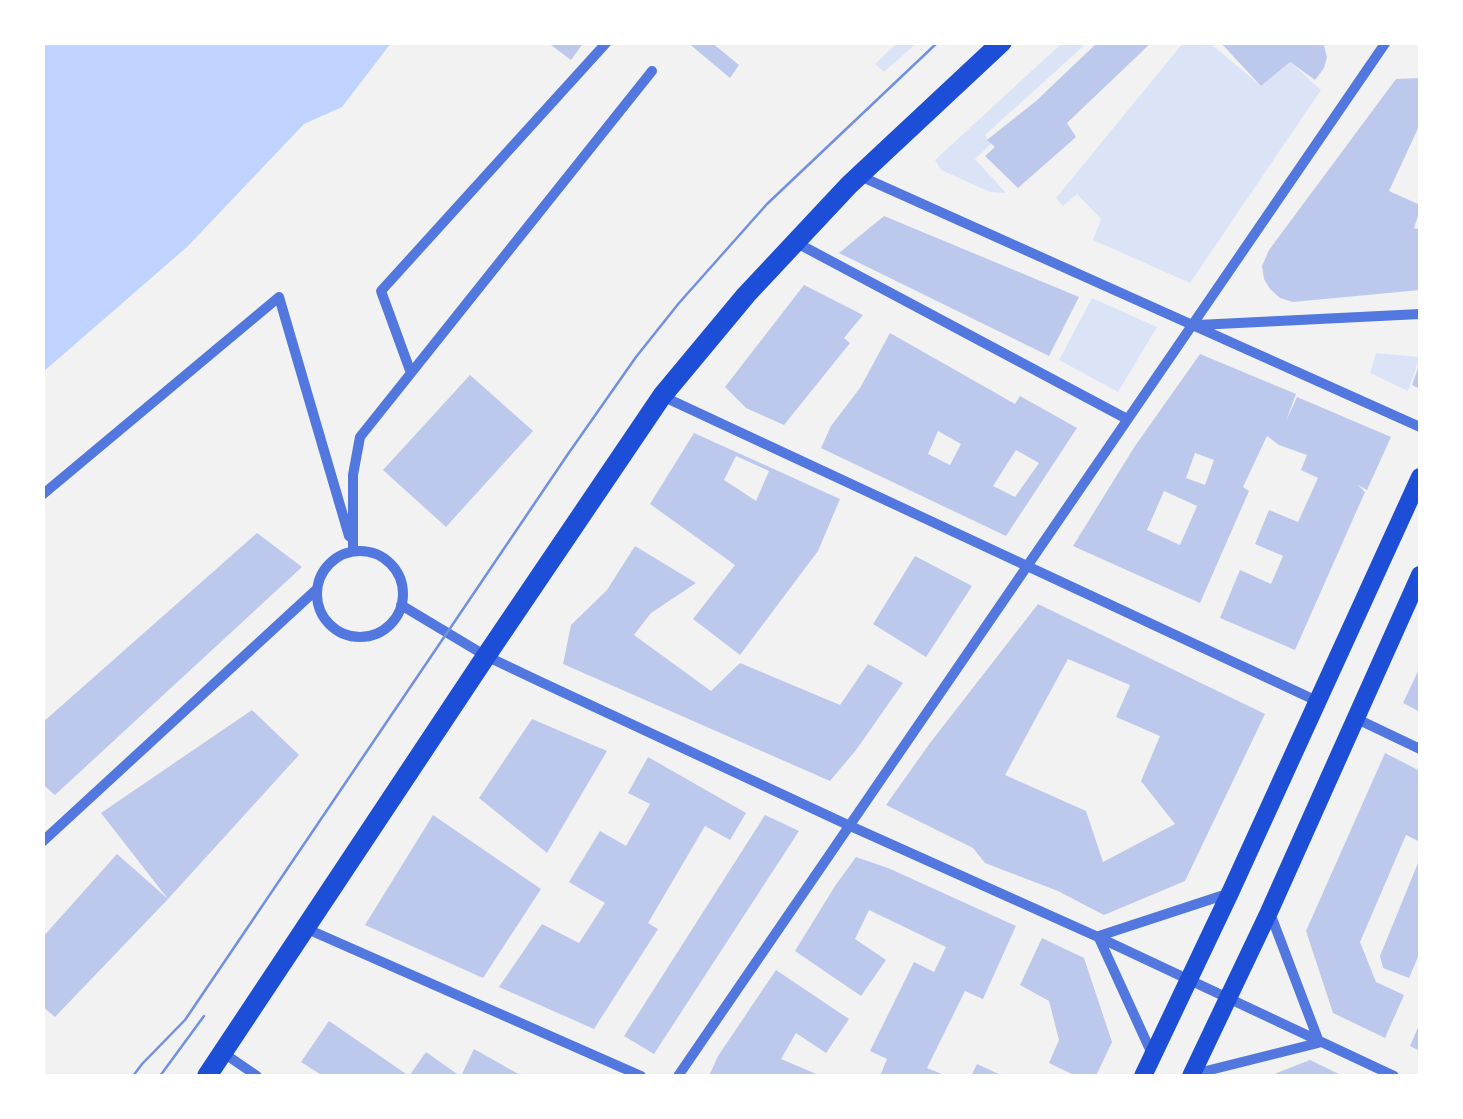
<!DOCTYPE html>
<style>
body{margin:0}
#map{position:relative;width:1463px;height:1119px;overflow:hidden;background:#f2f2f2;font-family:"Fira Sans Condensed",sans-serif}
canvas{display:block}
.frame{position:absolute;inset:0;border:45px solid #fff;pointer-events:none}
</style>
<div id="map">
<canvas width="1463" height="1119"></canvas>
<div class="frame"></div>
</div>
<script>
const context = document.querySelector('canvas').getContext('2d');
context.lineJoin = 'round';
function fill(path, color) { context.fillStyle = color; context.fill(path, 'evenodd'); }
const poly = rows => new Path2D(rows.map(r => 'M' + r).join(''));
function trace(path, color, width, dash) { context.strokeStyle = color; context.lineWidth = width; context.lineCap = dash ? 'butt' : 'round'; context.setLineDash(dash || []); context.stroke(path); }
const green = poly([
 [897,43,917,43,884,72,875,64],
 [1062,43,1087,43,985,135,991,144,975,159,1006,193,990,192,941,170,935,160],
 [1183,43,1210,43,1261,86,1290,62,1321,90,1190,283,1093,240,1101,219,1077,194,1063,206,1056,198],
 [1092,298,1157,327,1118,392,1059,360],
 [1376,353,1420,357,1408,391,1370,373]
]);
const water = poly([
 [43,42,391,42,391,43,342,107,304,124,187,247,43,372]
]);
const building = poly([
 [547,42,584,42,571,60],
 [687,42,711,42,739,65,730,78],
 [1098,42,1152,42,1067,123,1076,137,1018,188,985,156,995,147,987,140,1036,101],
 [1220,42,1323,42,1327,57,1324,68,1315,80,1290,62,1261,86],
 [1420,78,1420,124,1389,191,1418,204,1420,199,1420,210,1414,228,1420,230,1420,290,1293,302,1280,298,1270,289,1264,279,1262,266,1269,250,1396,79],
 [884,216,1079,297,1049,356,839,253],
 [804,285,863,315,844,338,850,343,784,425,746,408,725,387],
 [890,333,1015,404,1020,396,1077,428,1006,536,821,448,831,426,860,388],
 [938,431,961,444,950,465,928,454],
 [1016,450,1039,463,1015,497,993,486],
 [1200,354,1296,394,1286,421,1297,397,1391,437,1367,490,1358,485,1365,492,1295,650,1220,618,1240,570,1271,584,1283,556,1255,544,1269,510,1298,522,1318,478,1301,470,1307,455,1279,445,1267,436,1243,487,1249,491,1200,603,1073,546,1135,446],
 [1195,453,1214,460,1205,485,1186,478],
 [1164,491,1197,506,1180,545,1147,530],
 [1420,362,1420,389,1412,385],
 [470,375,533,431,446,527,383,470],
 [694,433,840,499,818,551,740,655,693,619,735,565,650,504],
 [736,456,769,471,756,501,724,480],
 [257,533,302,567,55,795,42,784,42,723],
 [635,546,696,583,651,613,634,635,711,691,740,663,840,705,868,664,903,683,856,750,830,781,563,664,571,625,607,590],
 [915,556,972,586,926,657,873,624],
 [1038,604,1265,714,1185,881,1104,915,1058,891,985,863,973,848,886,805,930,743],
 [1068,659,1130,685,1116,717,1160,736,1141,781,1175,824,1103,862,1086,811,1005,775],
 [1420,667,1420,712,1403,703],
 [252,710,299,755,168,899,55,1017,42,1006,42,938,117,854,168,899,101,813],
 [532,719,607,751,547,853,479,798],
 [1385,753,1420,771,1420,842,1406,835,1360,942,1376,982,1404,995,1385,1038,1333,1013,1306,931],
 [648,757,746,813,730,840,705,826,648,923,658,929,594,1029,499,987,542,924,579,943,605,903,569,882,600,831,626,846,650,804,628,793],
 [433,815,541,889,483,978,365,925],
 [765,815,799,831,654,1054,624,1036],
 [856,857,888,868,1016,926,983,999,965,991,927,1068,947,1076,880,1076,887,1059,870,1051,914,962,934,972,946,947,869,910,855,939,886,960,861,996,795,951,835,886],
 [1420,858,1420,952,1409,978,1383,968,1380,956],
 [1042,938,1084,958,1112,1042,1096,1076,1076,1076,1049,1063,1059,1040,1049,1001,1020,985],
 [776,970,849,1019,826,1053,796,1033,781,1059,821,1076,709,1076,718,1056],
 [329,1021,409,1076,426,1052,460,1076,323,1076,301,1062],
 [1420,1023,1420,1051,1410,1046],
 [474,1049,522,1076,461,1076],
 [1310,1060,1343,1076,1269,1076],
 [977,1064,1003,1076,971,1076]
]);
const minor = poly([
 [860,176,1420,427],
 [795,242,1127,419],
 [1198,325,1420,314],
 [411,373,381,291,607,42],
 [662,396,1317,701],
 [42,495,279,297,349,536],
 [353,551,353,475,360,437,652,71],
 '317 594a43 43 0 1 1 86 0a43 43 0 1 1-86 0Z',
 [401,605,486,656,543,683,848,825,1098,937,1394,1076],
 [1355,718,1420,749],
 [42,842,317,589],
 [1270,913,1319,1042],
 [305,928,641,1076],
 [1099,936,1230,893],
 [1099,938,1152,1054],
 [222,1052,257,1076],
 [1194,1074,1318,1043],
 [678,1076,1386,42]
]);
const secondary = poly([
 [1143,1076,1230,893,1420,477],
 [1191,1076,1269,912,1420,575]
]);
const primary = poly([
 [207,1076,486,656,662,396,746,295,849,185,1002,42]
]);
const tram = poly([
 [133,1076,142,1064,185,1020,568,454,636,357,679,303,767,204,938,42],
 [160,1076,204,1016]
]);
fill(green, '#dbe4f7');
fill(water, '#bfd3fe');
fill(building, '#bdc9ec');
trace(minor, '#5277de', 10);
trace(secondary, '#1d4ed8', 18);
trace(primary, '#1d4ed8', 20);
trace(tram, '#7290e2', 2.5);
</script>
